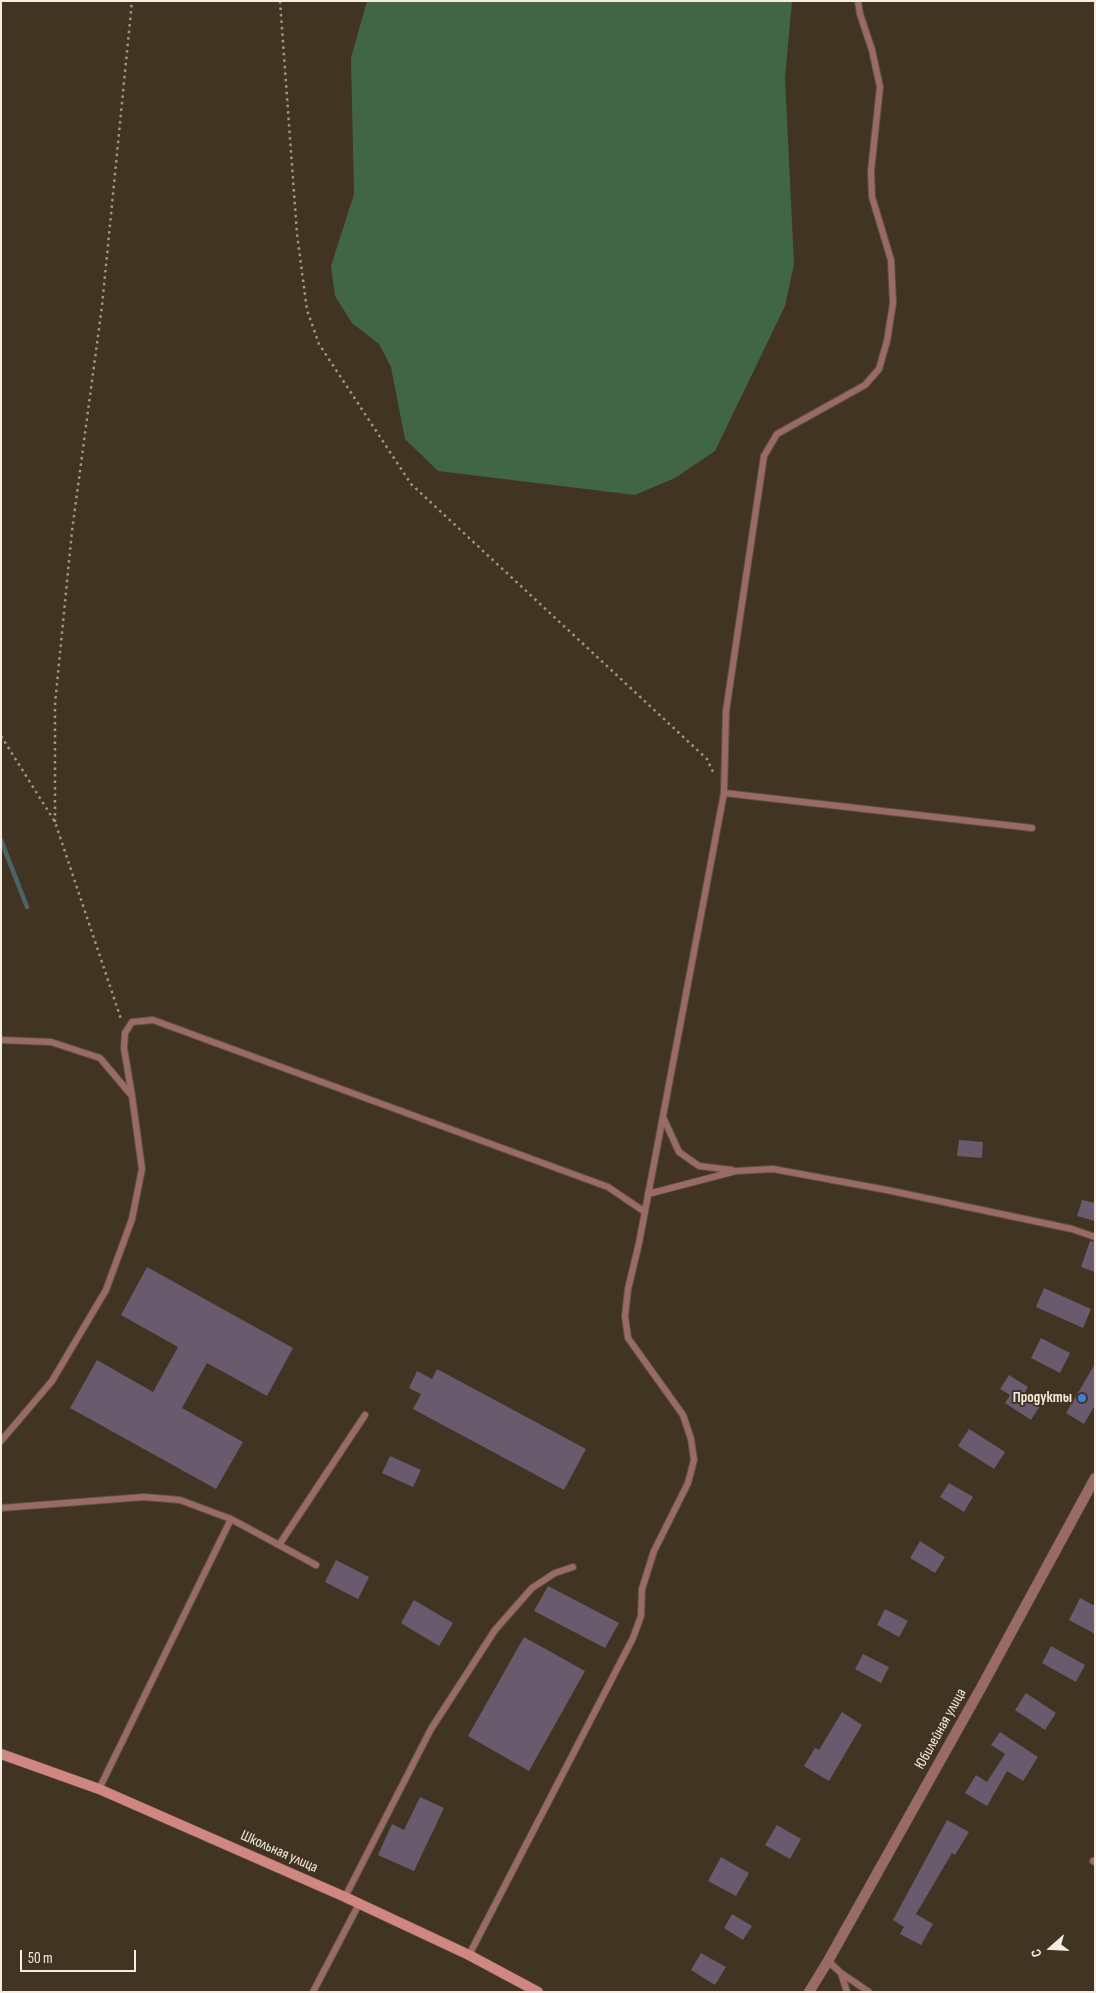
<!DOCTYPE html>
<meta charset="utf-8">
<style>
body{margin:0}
#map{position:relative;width:1096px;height:1993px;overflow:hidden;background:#423422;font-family:"Sofia Sans Condensed",sans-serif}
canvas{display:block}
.frame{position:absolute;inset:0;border:2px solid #f5ede1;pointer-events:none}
.north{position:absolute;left:1026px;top:1923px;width:50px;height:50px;-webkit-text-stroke:4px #423422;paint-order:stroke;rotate:251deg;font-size:14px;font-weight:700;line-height:20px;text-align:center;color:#f5ede1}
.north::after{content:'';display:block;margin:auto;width:18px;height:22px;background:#f5ede1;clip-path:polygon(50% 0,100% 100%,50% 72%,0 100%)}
.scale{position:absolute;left:20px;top:1950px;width:116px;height:22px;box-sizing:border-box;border:2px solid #f5ede1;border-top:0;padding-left:6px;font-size:15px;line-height:18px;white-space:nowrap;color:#f5ede1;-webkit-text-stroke:4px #423422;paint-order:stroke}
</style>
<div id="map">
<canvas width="1096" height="1993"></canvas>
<div class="frame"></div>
<div class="north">С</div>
<div class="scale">50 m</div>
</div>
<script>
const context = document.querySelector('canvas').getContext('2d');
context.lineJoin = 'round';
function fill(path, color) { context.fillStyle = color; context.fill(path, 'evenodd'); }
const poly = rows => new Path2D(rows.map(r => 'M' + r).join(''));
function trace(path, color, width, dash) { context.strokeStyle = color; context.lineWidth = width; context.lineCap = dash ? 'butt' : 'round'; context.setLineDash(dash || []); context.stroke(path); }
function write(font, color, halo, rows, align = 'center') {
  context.font = font + ' "Sofia Sans Condensed",sans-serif'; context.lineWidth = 4; context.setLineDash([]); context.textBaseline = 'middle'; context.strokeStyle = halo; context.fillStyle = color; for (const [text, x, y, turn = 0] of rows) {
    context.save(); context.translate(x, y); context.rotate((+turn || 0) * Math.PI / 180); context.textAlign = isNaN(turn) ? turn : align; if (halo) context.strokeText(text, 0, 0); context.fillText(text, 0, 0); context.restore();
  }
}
const green = poly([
 [367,1,792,1,785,78,794,264,785,306,715,451,675,478,635,495,438,471,405,439,391,367,379,344,352,323,335,296,331,266,354,194,351,58]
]);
const stream = poly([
 [1,840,27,907]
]);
const building = poly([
 [959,1140,983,1142,982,1158,957,1156],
 [1082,1200,1095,1203,1095,1221,1077,1216],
 [1090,1241,1095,1242,1095,1272,1081,1267],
 [147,1267,293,1348,267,1396,207,1363,182,1408,243,1442,216,1489,70,1408,97,1360,153,1392,178,1347,121,1315],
 [1044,1288,1091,1309,1083,1328,1036,1307],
 [1041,1338,1070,1353,1060,1373,1031,1358],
 [1095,1364,1095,1405,1084,1424,1066,1413],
 [437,1369,586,1449,564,1490,413,1409,421,1394,409,1388,417,1371,432,1379],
 [1009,1375,1028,1387,1024,1394,1041,1404,1031,1420,1005,1403,1010,1395,1000,1389],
 [969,1429,1005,1452,994,1469,958,1446],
 [390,1456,421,1470,413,1487,382,1473],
 [949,1483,973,1497,964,1512,940,1497],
 [920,1541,945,1557,935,1573,910,1558],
 [336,1560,369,1577,358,1599,325,1582],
 [548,1586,619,1623,605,1648,534,1611],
 [1080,1598,1095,1606,1095,1634,1069,1620],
 [414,1600,453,1623,439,1646,401,1623],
 [885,1609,908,1621,899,1637,877,1625],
 [524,1637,585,1671,529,1771,468,1736],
 [1051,1646,1085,1665,1076,1682,1042,1663],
 [863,1654,889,1667,881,1683,855,1669],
 [1026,1693,1056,1713,1045,1730,1015,1710],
 [842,1712,862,1725,829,1781,804,1766,815,1748,819,1750],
 [1000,1732,1038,1757,1023,1781,1007,1771,987,1806,965,1793,976,1775,987,1782,1005,1754,991,1745],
 [420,1797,444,1808,414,1871,378,1855,392,1824,404,1830],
 [947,1820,969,1832,955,1855,952,1853,916,1914,933,1924,921,1945,900,1934,904,1927,893,1920],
 [777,1825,801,1839,790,1859,765,1845],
 [721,1857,749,1873,736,1896,708,1881],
 [732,1914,752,1926,743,1940,724,1928],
 [701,1953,726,1967,715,1985,691,1970]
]);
const path = poly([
 [280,1,297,234,307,310,319,344,411,484,707,759,713,772],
 [1,736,55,822,121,1019],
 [55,822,55,704,72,531,102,306,132,1]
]);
const lane = poly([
 [724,793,1032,828],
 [1,1040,51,1042,100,1058,132,1096,142,1169,132,1219,106,1290,52,1381,1,1441],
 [132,1096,124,1048,125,1033,132,1022,153,1020,608,1187,645,1212],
 [663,1117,679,1152,699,1166,732,1170],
 [648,1194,736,1171,773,1169,887,1190,1072,1229,1095,1237],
 [1,1508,144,1497,180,1500,231,1519,316,1565],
 [279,1545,365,1415],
 [99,1789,231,1519],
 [1093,1861,1095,1862],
 [345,1897,431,1729,495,1630,532,1588,555,1573,573,1567],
 [469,1955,633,1638,641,1616,642,1589,647,1573,654,1551,688,1483,694,1460,691,1439,683,1415,628,1338,625,1316,628,1289,639,1243,724,793,726,711,764,456,777,434,865,385,879,369,887,341,893,303,891,260,872,197,871,171,880,87,872,50,860,14,858,1],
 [828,1961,841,1973,869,1992],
 [841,1973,847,1992],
 [313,1992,359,1904]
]);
const street = poly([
 [809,1992,828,1961,982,1686,1095,1478]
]);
const secondary = poly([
 [1,1754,99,1789,345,1897,469,1955,538,1992]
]);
const markers = [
 [1082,1398,5,"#3f7fe0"]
];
const poiNames = [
 ["Продукты",1072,1398]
];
const streetNames = [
 ["Юбилейная улица",941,1729,-61],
 ["Школьная улица",279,1852,24]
];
fill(green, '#406645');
trace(stream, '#4c6468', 4.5);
fill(building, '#695a6d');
trace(lane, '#5f5241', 8);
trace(street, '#5f5241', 11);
trace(secondary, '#5f5241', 11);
trace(path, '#a09586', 2.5, [2.5, 4]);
trace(lane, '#9a6a67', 6);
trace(street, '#9a6a67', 10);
trace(secondary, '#d08681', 10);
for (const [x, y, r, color] of markers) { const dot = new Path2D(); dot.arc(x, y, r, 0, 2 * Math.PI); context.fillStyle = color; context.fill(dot); trace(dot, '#423422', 2); }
write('bold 15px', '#f5ede1', '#423422', poiNames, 'right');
write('15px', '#f5ede1', '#423422', streetNames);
</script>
